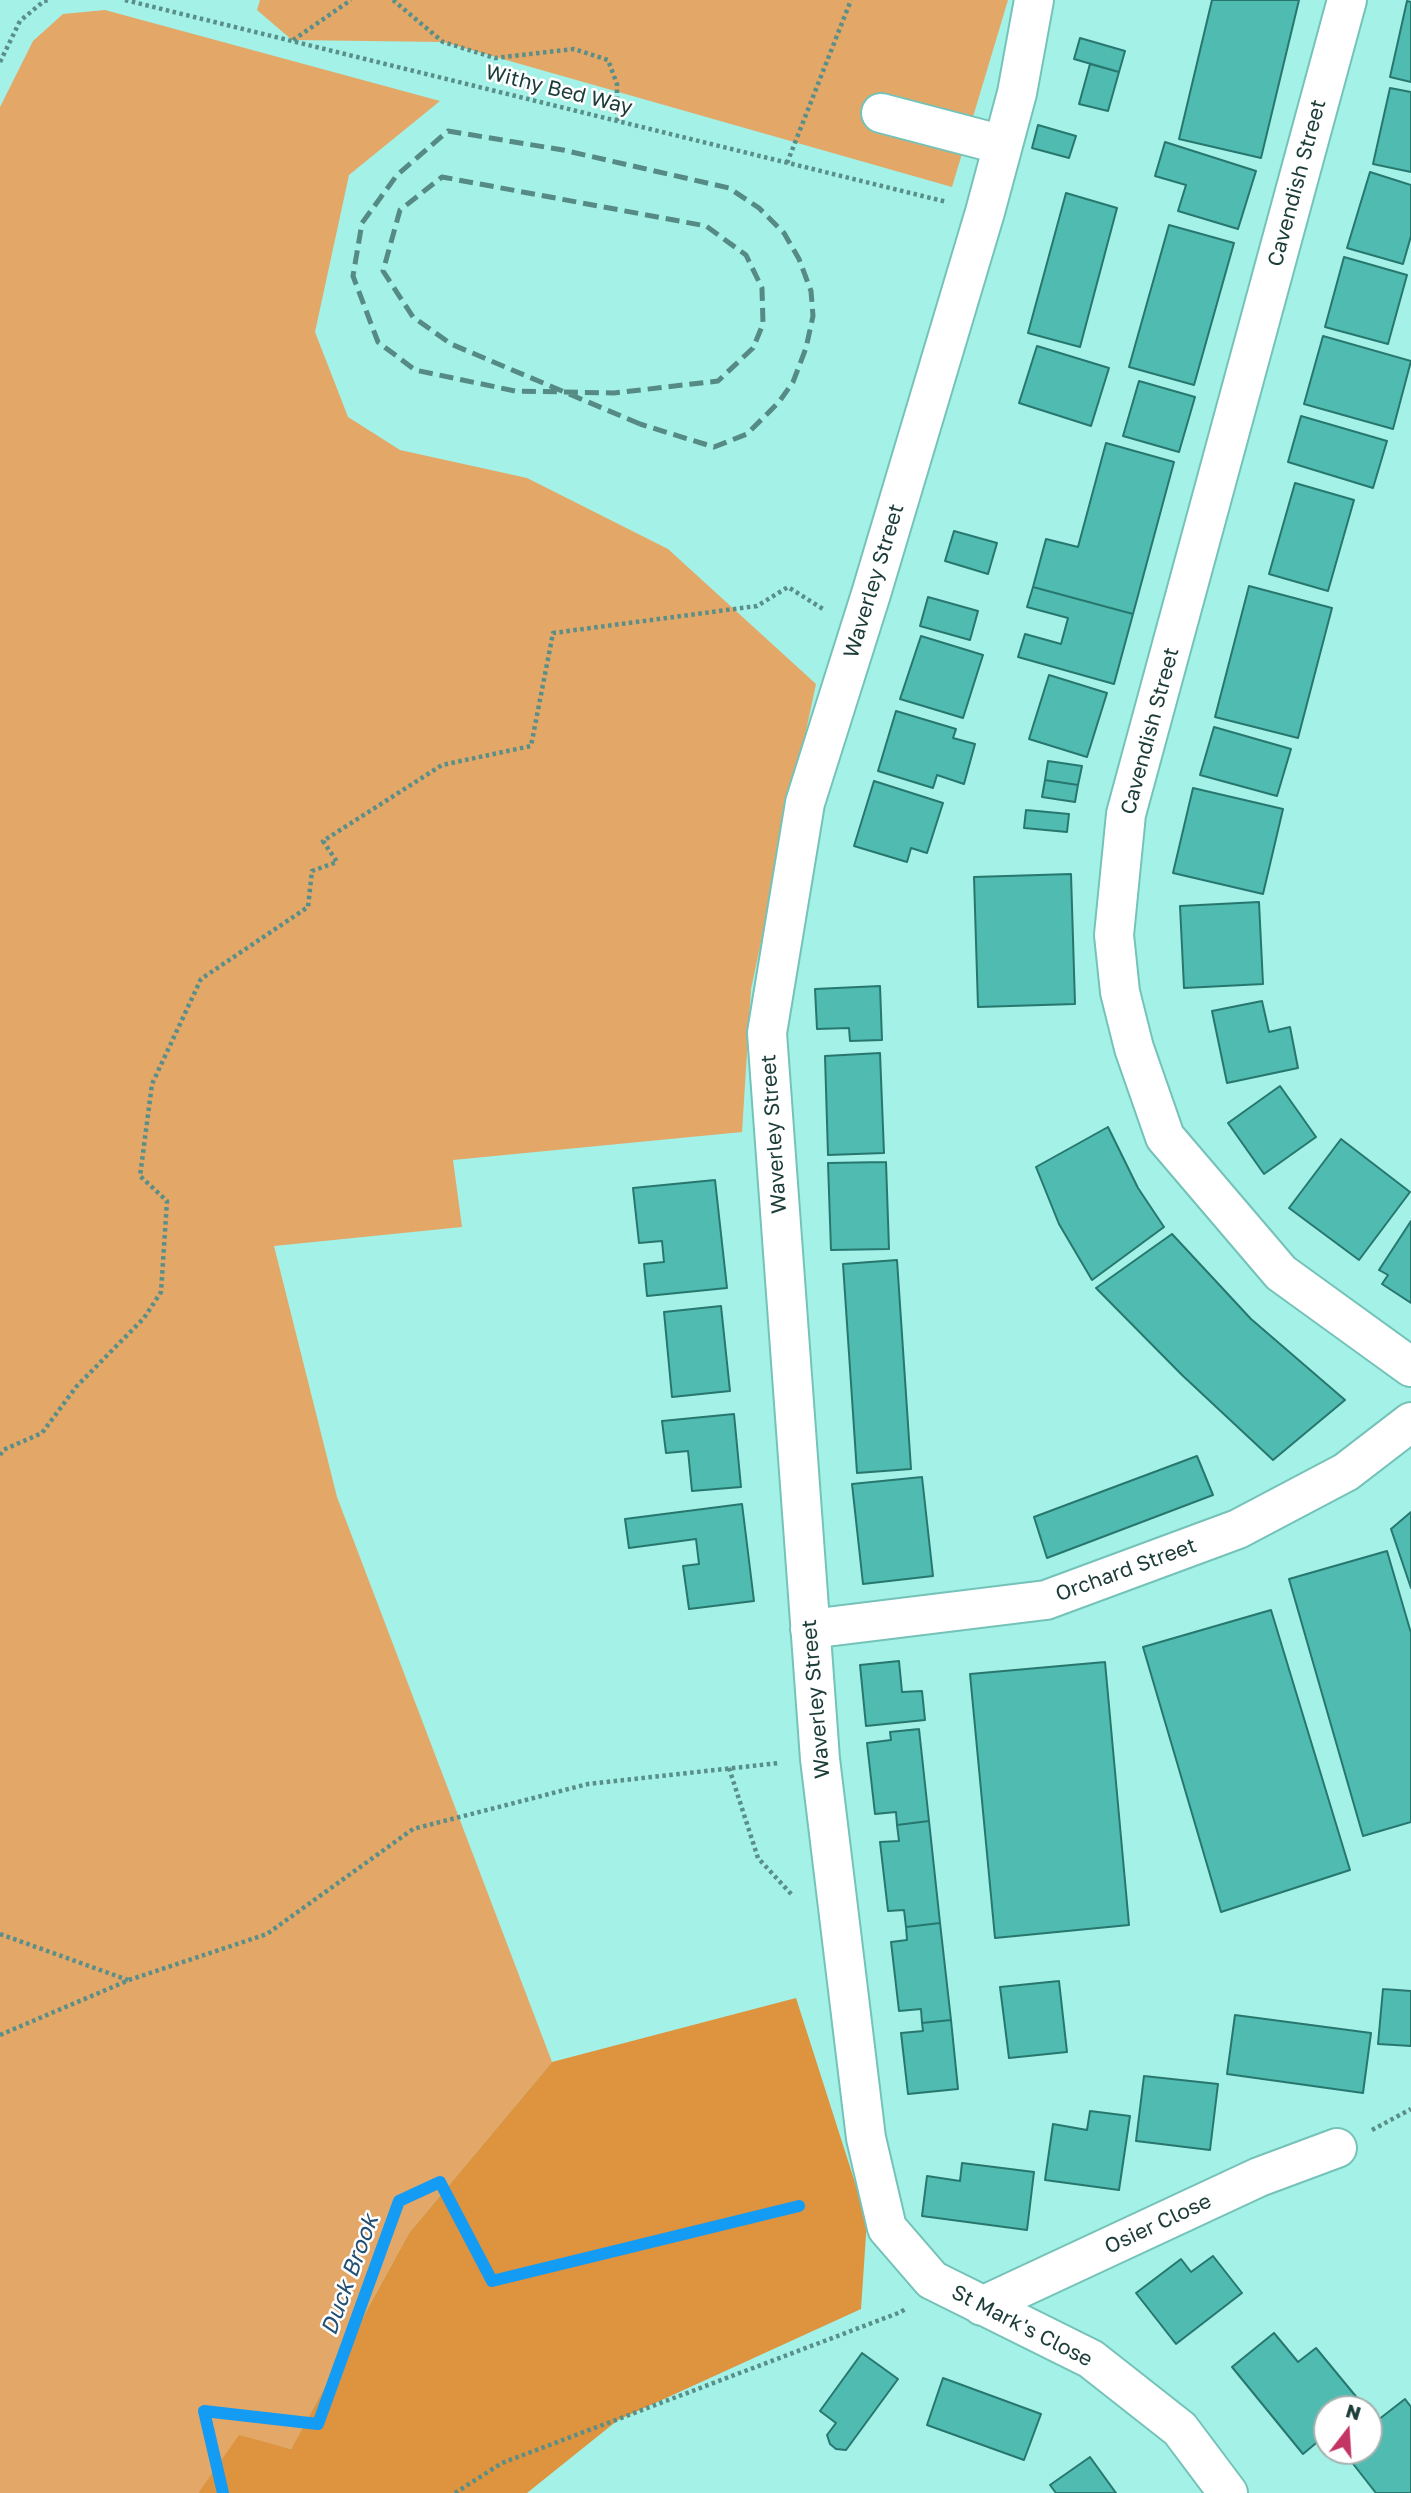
<!DOCTYPE html>
<style>
body{margin:0}
#map{position:relative;width:1411px;height:2493px;overflow:hidden;background:#a3f1e7;font-family:"Golos Text",sans-serif}
canvas{display:block}
.north{position:absolute;left:1313px;top:2395px;width:70px;height:70px;box-sizing:border-box;background:#fff;border:2px solid #a4b1af;border-radius:50%;rotate:17deg;font-size:19px;font-weight:700;line-height:28px;text-align:center;color:#1b3c38}
.north::after{content:'';display:block;margin:auto;width:24px;height:32px;background:#c33563;clip-path:polygon(50% 0,100% 100%,50% 72%,0 100%)}
</style>
<div id="map">
<canvas width="1411" height="2493"></canvas>
<div class="north">N</div>
</div>
<script>
const context = document.querySelector('canvas').getContext('2d');
context.lineJoin = 'round';
function fill(path, color) { context.fillStyle = color; context.fill(path, 'evenodd'); }
const poly = rows => new Path2D(rows.map(r => 'M' + r).join(''));
function trace(path, color, width, dash) { context.strokeStyle = color; context.lineWidth = width; context.lineCap = dash ? 'butt' : 'round'; context.setLineDash(dash || []); context.stroke(path); }
function write(font, color, halo, rows, align = 'center') {
  context.font = font + ' "Golos Text",sans-serif'; context.lineWidth = 5; context.setLineDash([]); context.textBaseline = 'middle'; context.strokeStyle = halo; context.fillStyle = color; for (const [text, x, y, turn = 0] of rows) {
    context.save(); context.translate(x, y); context.rotate((+turn || 0) * Math.PI / 180); context.textAlign = isNaN(turn) ? turn : align; if (halo) context.strokeText(text, 0, 0); context.fillText(text, 0, 0); context.restore();
  }
}
const green = poly([
 [260,0,1008,0,952,187,443,42,292,40,257,10],
 [105,10,440,101,349,175,315,332,348,417,400,450,527,478,668,549,816,684,751,989,742,1132,453,1160,462,1227,274,1246,337,1497,552,2062,409,2233,291,2449,239,2436,198,2493,0,2493,0,107,33,41,63,14]
]);
const forest = poly([
 [796,1998,867,2220,861,2309,618,2420,527,2493,198,2493,239,2435,291,2449,409,2233,552,2062]
]);
const stream = poly([
 [223,2493,204,2411,318,2424,399,2201,440,2182,492,2281,799,2206]
]);
const building = poly([
 [1212,0,1299,0,1261,158,1179,139,1212,0],
 [1407,1,1411,2,1411,82,1390,77,1407,1],
 [1080,38,1125,51,1119,72,1074,59,1080,38],
 [1090,64,1119,72,1108,111,1079,104,1090,64],
 [1390,88,1411,92,1411,172,1373,164,1390,88],
 [1038,125,1076,136,1069,158,1032,148,1038,125],
 [1165,142,1256,171,1238,229,1178,211,1186,185,1155,176,1165,142],
 [1370,172,1411,185,1411,236,1403,264,1347,248,1370,172],
 [1066,193,1117,208,1080,347,1028,333,1066,193],
 [1169,225,1234,243,1194,385,1129,367,1169,225],
 [1344,257,1407,275,1388,344,1325,327,1344,257],
 [1323,336,1411,361,1393,429,1304,404,1323,336],
 [1037,346,1109,368,1091,426,1019,403,1037,346],
 [1139,381,1195,397,1179,452,1123,436,1139,381],
 [1301,416,1387,441,1373,488,1288,462,1301,416],
 [1106,443,1174,462,1133,614,1033,587,1046,539,1078,547,1106,443],
 [1295,483,1354,500,1328,591,1269,574,1295,483],
 [954,531,997,543,988,574,945,561,954,531],
 [1249,586,1332,608,1298,738,1215,717,1249,586],
 [1033,587,1133,614,1114,684,1018,657,1025,634,1061,644,1068,618,1027,607,1033,587],
 [928,597,978,611,970,640,920,626,928,597],
 [921,636,983,655,963,718,900,699,921,636],
 [1049,675,1107,693,1087,757,1029,739,1049,675],
 [896,711,956,729,953,738,975,744,964,784,937,775,933,788,878,771,896,711],
 [1214,727,1291,749,1277,796,1200,775,1214,727],
 [1048,761,1082,766,1078,785,1045,780,1048,761],
 [1045,780,1078,785,1075,802,1042,797,1045,780],
 [874,781,943,803,927,853,911,848,907,862,854,846,874,781],
 [1193,788,1283,809,1263,894,1173,873,1193,788],
 [1026,810,1069,814,1067,832,1024,828,1026,810],
 [1071,874,1075,1004,978,1007,974,877,1071,874],
 [1259,902,1263,984,1184,988,1180,906,1259,902],
 [880,986,882,1040,850,1041,849,1028,817,1029,815,989,880,986],
 [1262,1001,1269,1032,1290,1027,1298,1068,1227,1083,1212,1011,1262,1001],
 [880,1053,884,1153,828,1155,825,1056,880,1053],
 [1280,1086,1316,1137,1264,1174,1228,1123,1280,1086],
 [1108,1127,1138,1188,1164,1227,1092,1280,1059,1224,1036,1167,1108,1127],
 [1341,1139,1410,1192,1359,1260,1289,1208,1341,1139],
 [886,1162,889,1249,831,1250,828,1163,886,1162],
 [715,1180,727,1288,647,1296,644,1264,664,1262,662,1241,639,1243,633,1188,715,1180],
 [1411,1221,1411,1303,1382,1284,1388,1275,1379,1270,1411,1221],
 [1172,1234,1251,1319,1345,1400,1273,1460,1182,1375,1096,1288,1172,1234],
 [897,1260,911,1469,857,1473,843,1264,897,1260],
 [721,1306,730,1391,672,1397,664,1312,721,1306],
 [734,1414,741,1487,692,1491,688,1451,666,1453,662,1421,734,1414],
 [1197,1456,1213,1495,1047,1558,1034,1517,1197,1456],
 [922,1477,933,1576,863,1584,852,1484,922,1477],
 [742,1504,754,1601,689,1609,683,1566,699,1564,696,1539,629,1548,625,1519,742,1504],
 [1411,1512,1411,1588,1391,1529,1411,1512],
 [1387,1551,1411,1633,1411,1822,1363,1836,1289,1579,1387,1551],
 [1271,1610,1350,1870,1221,1912,1143,1647,1271,1610],
 [899,1661,902,1692,922,1691,925,1720,866,1726,860,1665,899,1661],
 [1105,1662,1129,1925,995,1938,970,1674,1105,1662],
 [919,1729,929,1821,897,1825,896,1812,875,1814,867,1743,891,1740,890,1732,919,1729],
 [929,1821,940,1923,906,1927,904,1910,888,1911,880,1842,899,1841,897,1825,929,1821],
 [940,1923,951,2020,922,2023,921,2009,899,2011,891,1942,907,1940,906,1927,940,1923],
 [1059,1981,1067,2052,1009,2058,1000,1987,1059,1981],
 [1383,1989,1411,1991,1411,2046,1378,2044,1383,1989],
 [1235,2015,1371,2033,1363,2093,1227,2074,1235,2015],
 [951,2020,958,2089,908,2094,901,2033,923,2031,922,2023,951,2020],
 [1144,2076,1218,2084,1210,2150,1136,2141,1144,2076],
 [1090,2111,1130,2116,1119,2190,1045,2180,1053,2124,1087,2130,1090,2111],
 [962,2163,1034,2172,1027,2230,922,2216,927,2176,960,2181,962,2163],
 [1213,2256,1242,2293,1176,2344,1136,2293,1181,2259,1191,2272,1213,2256],
 [1274,2333,1298,2362,1316,2348,1363,2405,1358,2409,1327,2409,1327,2434,1303,2454,1232,2367,1274,2333],
 [862,2353,898,2379,846,2450,836,2449,830,2444,827,2435,836,2423,820,2411,862,2353],
 [943,2378,1041,2414,1024,2460,927,2425,943,2378],
 [1405,2399,1411,2407,1411,2493,1376,2493,1343,2451,1369,2451,1369,2427,1405,2399],
 [1090,2457,1116,2493,1056,2493,1050,2485,1090,2457]
]);
const path = poly([
 [125,0,947,202],
 [393,0,443,42,495,58,574,49,608,60,617,84,617,121],
 [293,40,351,0],
 [0,62,20,21,44,1,49,0],
 [787,163,851,0],
 [0,1455,3,1450,42,1433,76,1387,144,1318,161,1292,167,1201,140,1176,152,1084,201,979,308,907,312,871,337,862,323,841,442,765,531,746,553,633,757,606,788,587,823,609],
 [729,1768,758,1858,793,1896],
 [0,1934,128,1980],
 [0,2035,129,1980,267,1934,413,1829,588,1784,779,1763],
 [1372,2130,1411,2109],
 [455,2493,502,2463,901,2312,905,2309]
]);
const minor = poly([
 [1034,0,1017,93,985,212,871,594,805,803,767,1033,820,1759,866,2138,887,2228,932,2280,1091,2359,1180,2429,1228,2493],
 [1347,0,1126,814,1114,935,1120,992,1134,1048,1165,1137,1281,1273,1411,1367],
 [881,113,1003,145],
 [810,1629,1046,1600,1238,1529,1346,1472,1411,1422],
 [982,2306,1259,2177,1337,2148]
]);
const rail = poly([
 [640,424,451,344,413,317,383,271,400,210,442,177,706,226,746,255,762,288,763,324,753,348,718,381,614,393,515,391,415,370,378,342,353,276,362,223,397,175,448,131,563,150,729,188,759,208,784,233,799,259,811,291,813,316,806,348,793,382,779,402,747,434,714,447,640,424]
]);
const streetNames = [
 ["Withy Bed Way",559,90,14],
 ["Cavendish Street",1297,183,-75],
 ["Waverley Street",874,581,-73],
 ["Cavendish Street",1150,731,-75],
 ["Waverley Street",774,1134,-94],
 ["Orchard Street",1126,1570,-20],
 ["Waverley Street",816,1699,-95],
 ["Osier Close",1158,2224,-25],
 ["St Mark's Close",1022,2326,27]
];
const waterNames = [
 ["Duck Brook",350,2275,-70]
];
fill(green, '#e3a768');
fill(forest, '#de933e');
trace(stream, '#149bf4', 12);
fill(building, '#50bbb0');
trace(building, '#27776f', 2);
trace(minor, '#75c2b9', 42);
trace(path, '#598f88', 4.5, [3.5, 3.5]);
trace(minor, '#fff', 38);
trace(rail, '#568a84', 5, [14, 7]);
write('21px', '#1b3c38', '#fff', streetNames);
write('italic 23px', '#224f73', '#fff', waterNames);
</script>
